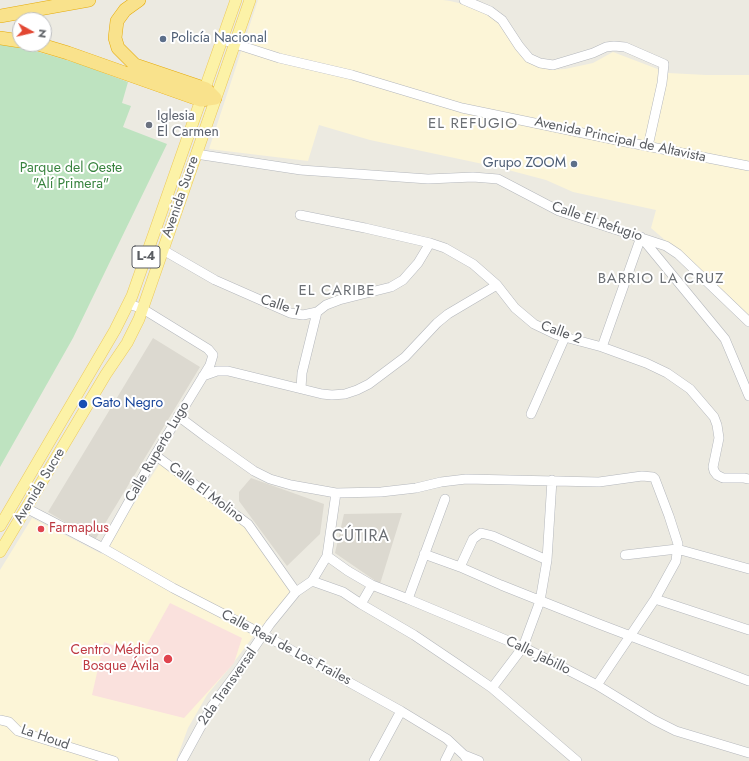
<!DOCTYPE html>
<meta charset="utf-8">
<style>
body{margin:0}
#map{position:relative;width:749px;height:761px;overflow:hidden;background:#eceae1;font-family:Jost,sans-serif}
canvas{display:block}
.north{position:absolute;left:12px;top:12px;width:40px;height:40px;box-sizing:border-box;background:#fff;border:1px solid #bdbec0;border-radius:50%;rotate:98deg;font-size:11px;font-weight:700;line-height:16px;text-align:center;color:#5a5d62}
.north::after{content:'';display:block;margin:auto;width:14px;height:18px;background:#e24732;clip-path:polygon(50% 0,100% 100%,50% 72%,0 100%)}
</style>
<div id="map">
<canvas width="749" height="761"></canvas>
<div class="north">N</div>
</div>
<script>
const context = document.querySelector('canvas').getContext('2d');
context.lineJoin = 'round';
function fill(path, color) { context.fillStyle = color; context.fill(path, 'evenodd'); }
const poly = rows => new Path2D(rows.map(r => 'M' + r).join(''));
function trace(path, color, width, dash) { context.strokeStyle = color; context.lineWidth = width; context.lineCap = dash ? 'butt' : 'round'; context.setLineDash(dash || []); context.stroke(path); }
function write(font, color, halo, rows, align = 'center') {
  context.font = font + ' Jost,sans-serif'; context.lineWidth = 4; context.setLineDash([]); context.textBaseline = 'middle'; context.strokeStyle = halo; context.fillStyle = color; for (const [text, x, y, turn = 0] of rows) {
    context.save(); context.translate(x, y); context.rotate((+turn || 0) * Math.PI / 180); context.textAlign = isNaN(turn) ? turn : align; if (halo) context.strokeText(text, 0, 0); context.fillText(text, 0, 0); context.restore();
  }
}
const commercial = poly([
 [258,0,443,0,450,1,476,7,493,13,536,66,550,70,565,69,593,63,613,52,668,73,706,75,749,75,749,316,724,291,651,228,656,210,573,192,546,180,497,167,370,140,319,125,308,161,209,149],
 [160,463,249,527,298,589,258,630,231,666,207,695,188,728,176,761,0,761,0,570,32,518,102,554]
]);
const education = poly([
 [153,338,200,367,95,540,48,512],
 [251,478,324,504,320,534,287,566,239,501,239,492],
 [402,513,380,584,335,553,344,514]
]);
const medical = poly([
 [170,603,242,638,234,663,184,718,92,695,104,642,141,655]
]);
const green = poly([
 [0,44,39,52,80,64,128,82,122,103,131,106,123,127,167,144,73,338,0,467]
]);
const minor = poly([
 [464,0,490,11,502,20,519,46,529,58,540,63,553,65,593,53,606,47,614,46,625,47,664,64,662,83,648,146],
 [223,40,279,58,352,75,462,108,626,142,749,166],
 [196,154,301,170,428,179,473,177,498,179,559,211,666,246,678,254,749,322],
 [300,215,365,228,430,243,445,248,473,264,497,285,515,308,534,324,557,335,602,347,646,363,667,373,690,389,714,417,717,425,719,438,713,467,714,471,717,475,723,478,744,478,749,479],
 [163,250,215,280,290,313,303,315,317,312,326,305,339,300,391,287,403,280,418,263,430,243],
 [602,347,641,237,725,339,749,396],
 [203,376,217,371,228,371,322,394,332,395,345,394,357,390,369,384,405,357,437,323,448,314,497,285],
 [301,388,302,373,317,312],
 [531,414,565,337],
 [178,416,206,437,254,471,270,479,291,485,336,493,381,492,416,488,441,482,466,479,599,482,642,476,653,477,655,479,669,516,678,544,676,561,655,599,597,685],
 [155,455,248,524,296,592],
 [26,508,103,548,173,588,264,635,401,711,447,739,464,755,468,761],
 [103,548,155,455,210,365,213,355,208,349,143,309,129,304],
 [424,554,460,567,501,585,599,624,749,681],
 [625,555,677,549,749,569],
 [327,556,348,571,372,585,408,599,523,647,597,685,654,720,676,731,749,753],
 [460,567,473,539,481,533,493,536,547,560],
 [312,581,327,556,336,493],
 [408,599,445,499],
 [655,599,749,630],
 [361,604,372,585],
 [492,688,523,647,540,601,547,560,552,480],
 [0,720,9,722,18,731,114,761],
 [464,755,479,761],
 [182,761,212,706,239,670,270,624,296,592,312,581,343,592,361,604,414,635,460,666,492,688,577,761],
 [374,761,401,711],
 [445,761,453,745]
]);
const major = poly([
 [0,526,115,330,132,296,236,0],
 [0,552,106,374,127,343,139,319,250,0]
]);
const highway = poly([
 [139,0,125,10,117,21,115,38,118,48,135,65,206,89,215,98],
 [0,16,89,0],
 [0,38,20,41],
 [38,44,68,53,201,100,215,98]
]);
const markers = [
 [163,39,4,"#5c6f8a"],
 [149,125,4,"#6b7280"],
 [574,164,4,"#5c6f8a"],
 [83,404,5,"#1a4fb4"],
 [41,529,4,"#e0444e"],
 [168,659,5,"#e0444e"]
];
const shields = [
 [146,257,28]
];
const shieldNames = [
 ["L-4",146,257]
];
const serviceNames = [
 ["Policía Nacional",171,39],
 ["Grupo ZOOM",566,164,"right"]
];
const worshipNames = [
 ["Iglesia",157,117],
 ["El Carmen",157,133]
];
const streetNames = [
 ["Avenida Principal de Altavista",620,140,12],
 ["Avenida Sucre",181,197,-71],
 ["Calle El Refugio",597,222,19],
 ["Calle 1",280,306,18],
 ["Calle 2",561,333,20],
 ["Calle Ruperto Lugo",158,452,-60],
 ["Avenida Sucre",40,486,-59],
 ["Calle El Molino",206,493,37],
 ["Calle Real de Los Frailes",286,648,28],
 ["Calle Jabillo",538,656,26],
 ["2da Transversal",228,687,-55],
 ["La Houd",45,738,19]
];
const parkNames = [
 ["Parque del Oeste",71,169],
 ["\"Alí Primera\"",71,185]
];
const transitNames = [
 ["Gato Negro",92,404]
];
const healthNames = [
 ["Farmaplus",49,529],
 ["Centro Médico",159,651,"right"],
 ["Bosque Ávila",159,667,"right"]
];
const neighbourhoodNames = [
 ["EL REFUGIO",473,124],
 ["BARRIO LA CRUZ",661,279],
 ["EL CARIBE",337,291]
];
const quarterNames = [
 ["CÚTIRA",361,537]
];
fill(commercial, '#fcf5d7');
fill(education, '#dcd9d0');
fill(medical, '#fae1dd');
fill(green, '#bee3c0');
trace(minor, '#b4b7bc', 10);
trace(major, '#ecc95b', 12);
trace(highway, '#e5aa08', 14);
trace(minor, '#fff', 9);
trace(major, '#fcf2a7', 11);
trace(highway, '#f9e28c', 13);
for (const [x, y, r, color] of markers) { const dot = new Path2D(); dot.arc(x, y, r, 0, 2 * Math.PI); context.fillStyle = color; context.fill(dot); trace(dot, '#fff', 1.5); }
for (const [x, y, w] of shields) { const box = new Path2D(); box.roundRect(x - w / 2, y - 11, w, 22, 3); context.fillStyle = '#fff'; context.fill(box); trace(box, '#5a5d62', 1); }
write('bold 13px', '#5a5d62', null, shieldNames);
write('14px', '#4e5e75', '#fff', serviceNames, 'left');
write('14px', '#5b616d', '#fff', worshipNames, 'left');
write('14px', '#5a5d62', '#fff', streetNames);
write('14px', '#38833e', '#fff', parkNames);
write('14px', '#164399', '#fff', transitNames, 'left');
write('14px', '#be3a42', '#fff', healthNames, 'left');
context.letterSpacing = '1px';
write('15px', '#6b6f74', '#fff', neighbourhoodNames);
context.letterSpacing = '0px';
context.letterSpacing = '1px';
write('16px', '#6b6f74', '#fff', quarterNames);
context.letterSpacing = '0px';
</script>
